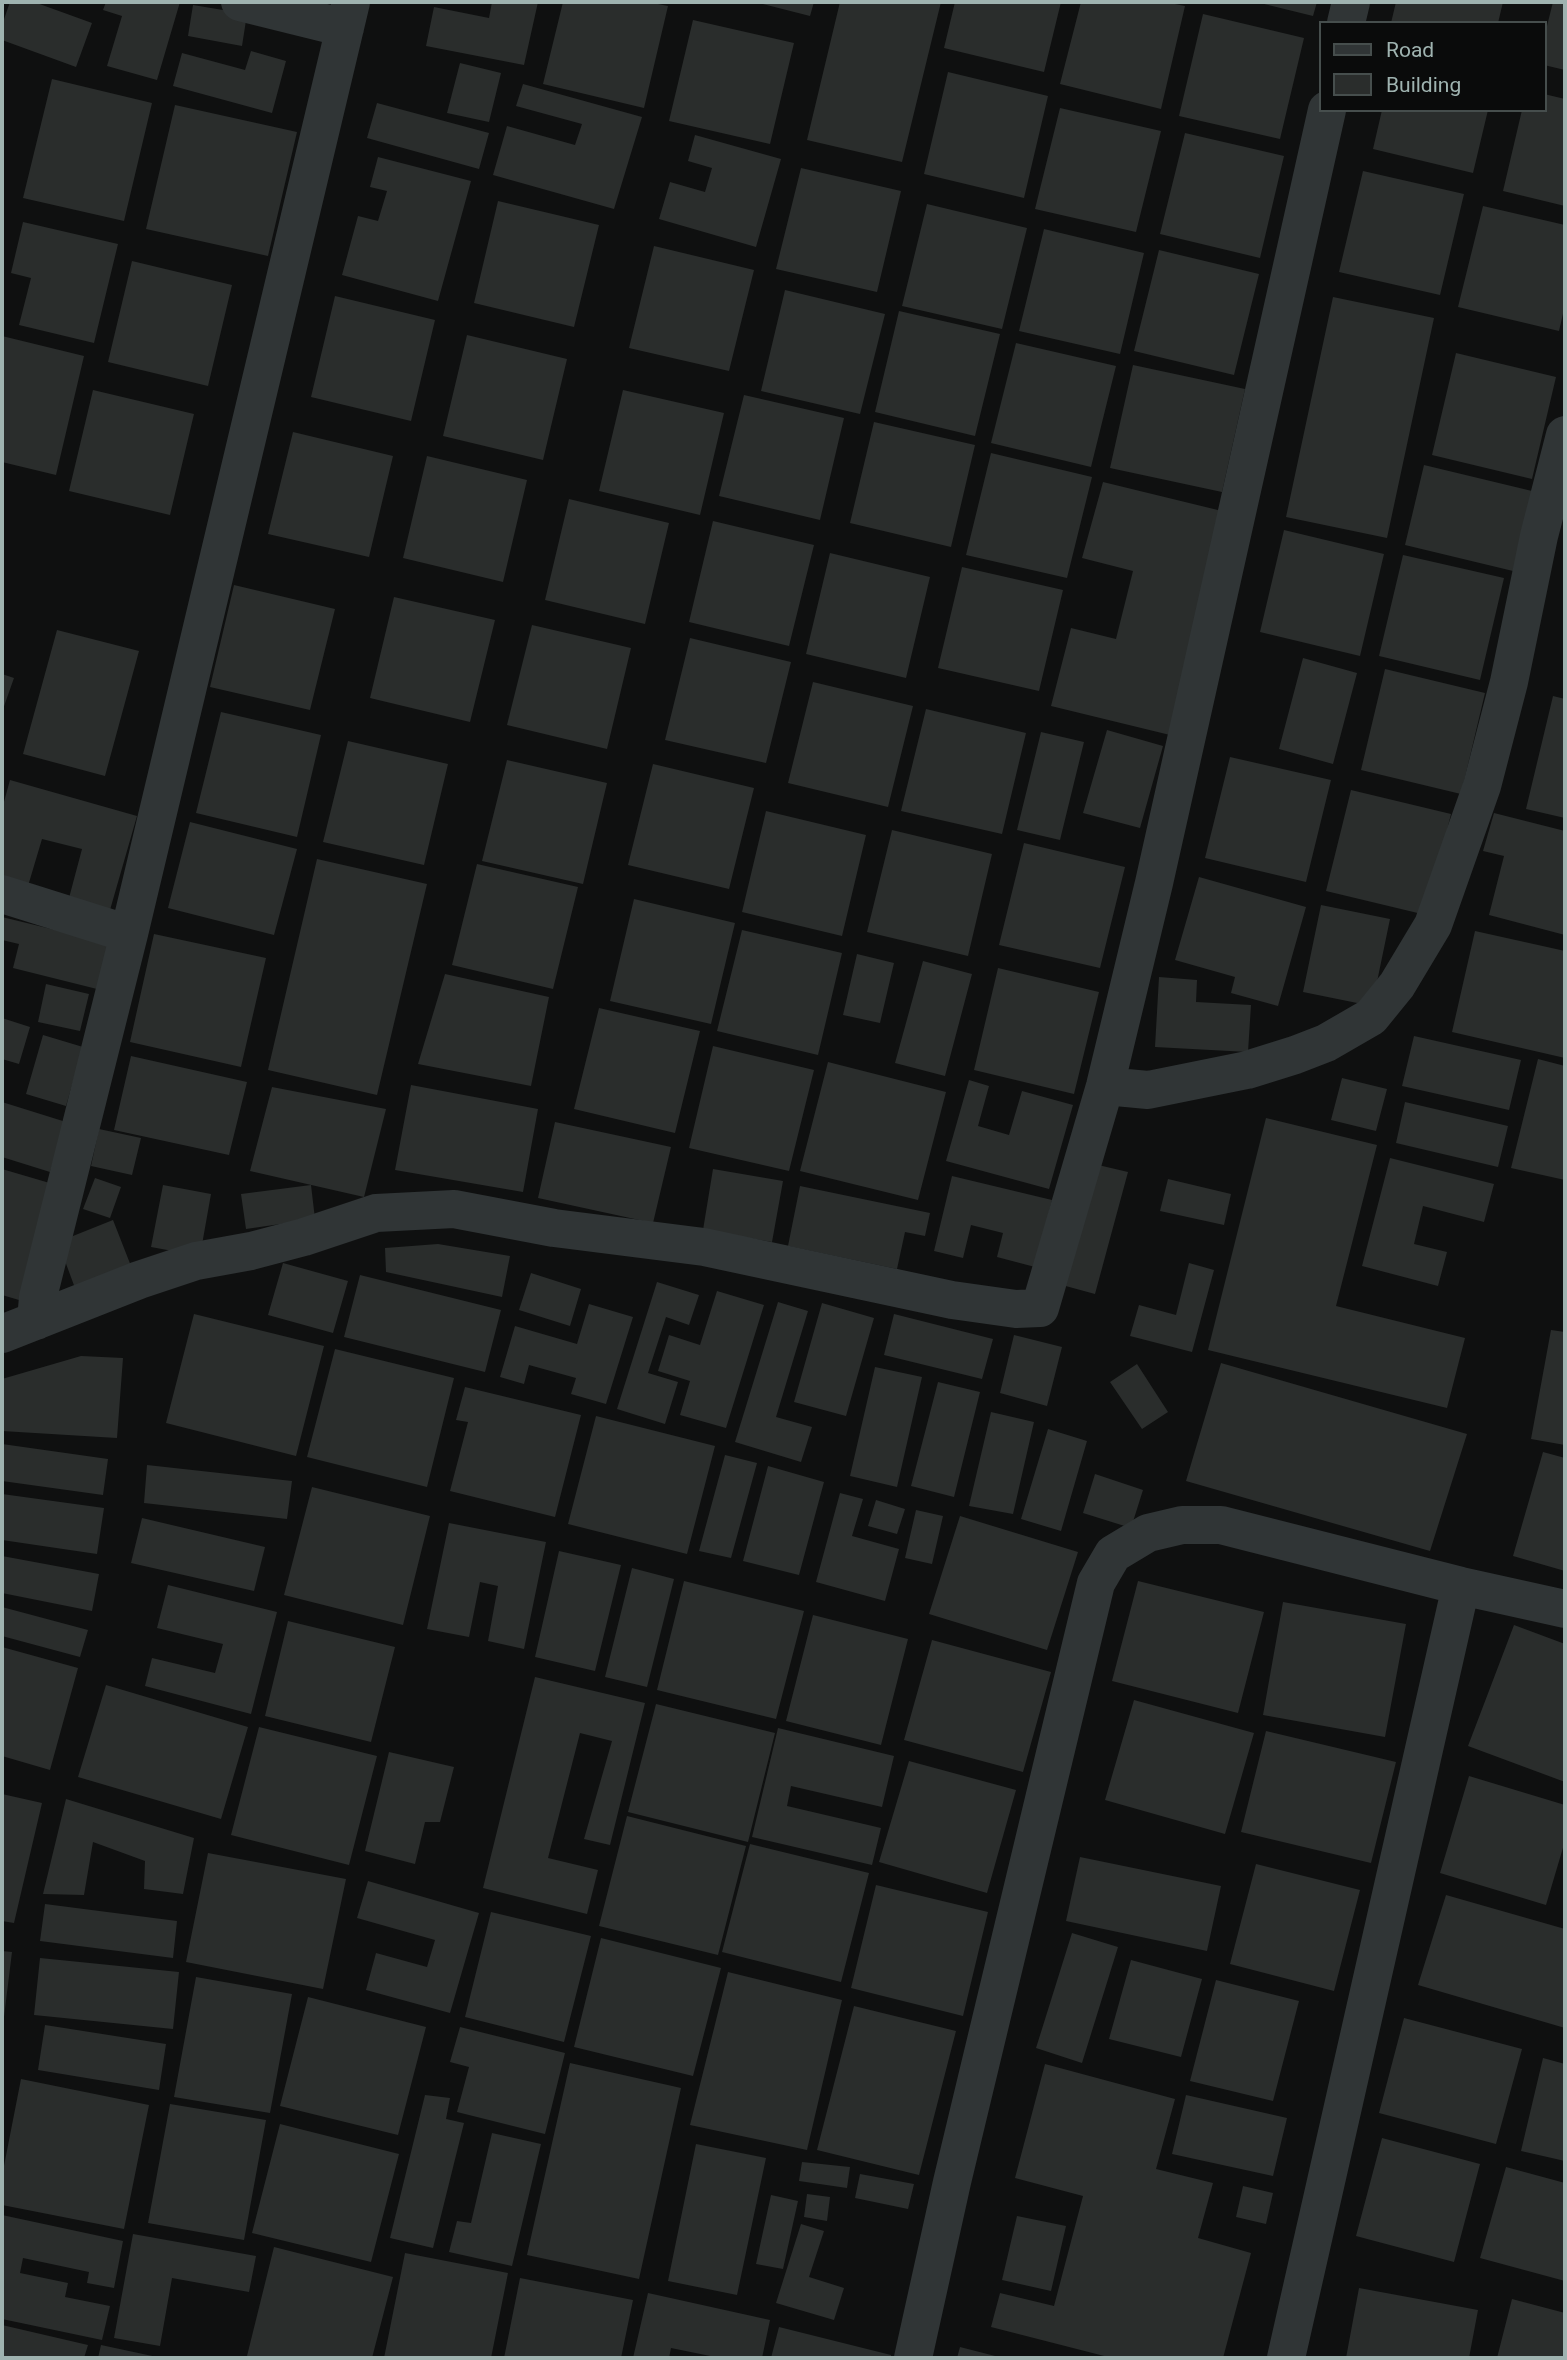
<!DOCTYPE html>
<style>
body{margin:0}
#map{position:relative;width:1567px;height:2360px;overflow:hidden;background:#0f1010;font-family:Roboto,sans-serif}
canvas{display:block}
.frame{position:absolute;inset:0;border:4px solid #9fb3b0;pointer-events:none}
.legend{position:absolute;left:1319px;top:21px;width:228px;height:91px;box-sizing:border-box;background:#0a0b0b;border:2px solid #464e4d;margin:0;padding:9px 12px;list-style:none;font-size:21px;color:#9fb3b0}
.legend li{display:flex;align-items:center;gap:14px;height:35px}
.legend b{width:35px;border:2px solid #464e4d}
</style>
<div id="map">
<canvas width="1567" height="2360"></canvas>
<div class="frame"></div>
<ul class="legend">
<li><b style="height:9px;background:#303536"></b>Road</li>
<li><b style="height:19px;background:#2a2d2c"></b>Building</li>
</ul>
</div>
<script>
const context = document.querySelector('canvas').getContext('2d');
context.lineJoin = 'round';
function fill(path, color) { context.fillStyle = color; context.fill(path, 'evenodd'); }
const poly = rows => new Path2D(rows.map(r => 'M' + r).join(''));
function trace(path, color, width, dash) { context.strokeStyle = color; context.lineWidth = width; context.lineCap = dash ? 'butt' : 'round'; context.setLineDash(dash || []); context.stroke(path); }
const building = poly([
 [10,2,34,2,92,23,76,67,2,40,2,25],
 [106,2,180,2,157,80,107,66,122,16,103,10],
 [492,2,538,2,524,65,426,46,434,7,489,18],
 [563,2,648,2,668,6,644,108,543,84],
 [755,2,814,2,810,16],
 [840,2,941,2,902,162,807,140],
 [955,2,1061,2,1044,72,944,48],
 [1081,2,1165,2,1185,6,1161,109,1060,84],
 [1256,2,1317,2,1313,16],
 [1396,2,1503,2,1498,23,1391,23],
 [1553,2,1565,2,1565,70,1544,65,1544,38],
 [193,5,247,14,242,46,188,36],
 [1203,14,1304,38,1280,139,1179,116],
 [693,20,794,43,770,144,669,121],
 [251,51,286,61,272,113,173,86,182,53,245,70],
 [460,63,501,73,489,122,447,113],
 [948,72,1048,96,1024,198,924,174],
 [52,79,152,103,124,221,23,198],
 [523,84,642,117,614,209,493,175,507,126,575,145,582,124,516,106],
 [1544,94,1565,99,1565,206,1503,191,1522,110,1544,110],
 [377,103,489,133,479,169,367,138],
 [175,105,297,132,268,256,146,229],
 [1060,108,1161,131,1136,232,1035,209],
 [1382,110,1488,110,1473,173,1373,149],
 [1185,133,1284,156,1260,258,1160,234],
 [695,135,781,159,756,247,659,219,670,182,705,192,712,168,688,161],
 [378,157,471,181,438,301,342,275,358,216,378,221,387,191,370,187],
 [801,168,901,191,877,292,776,269],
 [1363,171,1464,194,1440,295,1339,272],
 [498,201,599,225,574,327,474,303],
 [927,204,1027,228,1002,329,902,306],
 [1483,206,1565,225,1565,305,1559,331,1458,307],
 [23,222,118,244,94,343,19,325,31,278,11,273],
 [1044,229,1144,253,1120,354,1019,331],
 [654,246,754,270,729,371,629,348],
 [1159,250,1259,274,1234,375,1134,351],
 [132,261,232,285,208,386,108,362],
 [785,290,885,314,860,414,761,391],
 [335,296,435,320,411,421,311,397],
 [1333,297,1434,318,1387,538,1286,517],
 [899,311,1000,334,975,436,875,412],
 [467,335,567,359,543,460,443,436],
 [2,336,84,356,56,475,2,462],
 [1016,343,1116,366,1091,467,991,443],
 [1456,353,1556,377,1532,479,1432,455],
 [1133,365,1245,389,1222,492,1110,468],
 [93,390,194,414,170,515,69,491],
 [623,390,724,413,700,515,599,491],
 [744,395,844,418,820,520,719,496],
 [874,422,975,445,951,547,850,523],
 [293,432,393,456,369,557,268,534],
 [991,453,1092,477,1067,578,966,555],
 [427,456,527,480,503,582,403,558],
 [1424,465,1532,491,1513,571,1405,545],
 [1103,482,1226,512,1170,735,1051,706,1071,628,1116,639,1133,571,1082,558],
 [569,499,669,523,645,624,545,600],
 [713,521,814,545,789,646,689,622],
 [1284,530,1384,554,1360,656,1260,632],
 [830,553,930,577,906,678,806,654],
 [1403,555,1504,578,1480,680,1379,656],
 [962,567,1063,590,1039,691,938,668],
 [234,585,335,609,310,710,210,687],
 [394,597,495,620,470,722,370,698],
 [532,625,631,648,607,749,507,725],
 [57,630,139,651,105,776,23,754],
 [690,638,791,662,766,763,665,740],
 [1303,658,1357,673,1333,764,1279,749],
 [1385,669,1485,693,1461,794,1361,770],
 [2,674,14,678,2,712],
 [813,682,913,706,888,807,788,783],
 [1553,696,1565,699,1565,818,1526,809],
 [926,709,1026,733,1002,834,901,811],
 [221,712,321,735,297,837,196,813],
 [1107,730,1163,746,1140,828,1083,813],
 [1041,732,1084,742,1060,840,1017,830],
 [348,741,448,764,424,865,323,842],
 [1230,757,1331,780,1306,882,1205,858],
 [507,760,607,783,583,884,482,861],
 [653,764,754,788,729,889,628,865],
 [10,780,137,816,110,910,69,898,82,849,42,839,28,886,2,878,2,809],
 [1351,790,1451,814,1426,915,1326,891],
 [766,811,866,835,842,936,742,912],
 [1494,813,1565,831,1565,935,1489,915,1504,856,1483,851],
 [190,822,297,849,274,935,168,908],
 [892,830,992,854,968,956,867,932],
 [1024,843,1125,867,1100,968,999,945],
 [317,859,427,884,377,1095,268,1070],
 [477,864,578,887,553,989,452,965],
 [1199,877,1306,907,1278,1006,1231,993,1235,977,1175,960],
 [634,899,735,923,711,1024,610,1001],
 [1321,905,1390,919,1372,1006,1303,992],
 [2,917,113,944,101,990,13,968,19,944,2,940],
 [742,930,842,953,818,1055,717,1031],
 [1475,931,1565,951,1565,1058,1452,1032],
 [154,934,266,958,241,1067,130,1042],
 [857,954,894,963,880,1023,843,1015],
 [923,961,972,974,945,1076,895,1063],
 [998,968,1099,992,1074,1094,974,1070],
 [445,974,549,997,531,1086,418,1064],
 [1159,977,1197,980,1196,1002,1251,1005,1248,1052,1155,1047],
 [46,984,89,994,80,1031,38,1022],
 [599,1008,700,1031,675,1133,574,1109],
 [2,1018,30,1027,19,1064,2,1059],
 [43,1035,83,1047,66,1106,26,1094],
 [1414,1036,1521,1060,1509,1110,1402,1086],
 [713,1046,814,1070,789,1171,689,1148],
 [131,1056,247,1082,229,1155,114,1130],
 [1538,1059,1565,1066,1565,1180,1511,1168],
 [828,1062,946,1092,918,1200,800,1171],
 [1342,1078,1387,1089,1376,1131,1331,1120],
 [969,1080,989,1086,978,1126,1009,1135,1022,1091,1073,1105,1049,1189,946,1161],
 [411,1085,538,1109,523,1192,395,1170],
 [272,1087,386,1109,364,1197,250,1171],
 [2,1102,66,1122,50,1172,2,1157],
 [1405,1102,1508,1126,1498,1167,1396,1143],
 [1266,1118,1377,1145,1336,1306,1465,1338,1447,1408,1208,1350],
 [555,1122,671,1147,653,1223,538,1198],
 [99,1129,141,1138,132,1175,91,1166],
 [1390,1158,1494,1184,1484,1222,1423,1206,1414,1244,1447,1252,1438,1286,1362,1266],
 [1094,1164,1128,1172,1095,1294,1062,1285],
 [2,1169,53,1184,19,1300,2,1295],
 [713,1169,783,1181,772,1242,703,1230],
 [952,1176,1052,1200,1035,1267,997,1257,1003,1233,971,1225,963,1258,934,1251],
 [95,1178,121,1187,110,1218,83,1209],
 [1168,1179,1231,1194,1224,1225,1160,1211],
 [163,1185,211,1194,200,1256,151,1247],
 [311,1185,315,1219,246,1229,241,1194],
 [800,1186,930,1213,925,1236,905,1232,897,1269,788,1246],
 [113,1220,131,1266,75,1288,58,1242],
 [438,1244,510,1256,502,1297,386,1272,385,1248],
 [283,1263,348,1281,333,1333,268,1315],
 [1189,1263,1214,1270,1192,1352,1130,1336,1139,1305,1176,1315],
 [531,1273,581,1289,570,1326,519,1310],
 [360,1275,501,1310,485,1372,344,1337],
 [657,1282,699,1295,689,1325,666,1317,648,1373,678,1382,665,1424,617,1409],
 [717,1291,764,1305,726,1428,680,1415,690,1381,658,1371,669,1335,700,1345],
 [778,1302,808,1311,776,1417,812,1427,801,1462,735,1442],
 [822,1303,874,1318,846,1416,794,1402],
 [589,1304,633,1317,606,1404,571,1394,576,1378,529,1365,524,1384,500,1377,515,1326,577,1344],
 [194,1314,324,1346,296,1456,166,1423],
 [894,1314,993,1339,982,1379,884,1355],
 [1551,1330,1565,1332,1565,1445,1531,1439],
 [1014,1335,1062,1347,1047,1406,1000,1393],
 [335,1349,454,1378,427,1487,307,1457],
 [81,1356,123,1358,117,1438,2,1431,2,1379],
 [1221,1363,1467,1434,1430,1551,1186,1481],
 [1137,1364,1168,1412,1142,1429,1110,1382],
 [875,1367,922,1377,897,1487,850,1476],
 [938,1382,980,1392,954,1497,911,1486],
 [465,1387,581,1415,555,1517,450,1491,468,1422,456,1420],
 [991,1412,1034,1422,1013,1514,969,1506],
 [596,1416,715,1446,687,1554,568,1524],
 [1048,1429,1087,1441,1061,1531,1021,1519],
 [2,1444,108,1459,103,1495,2,1481],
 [1543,1452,1565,1458,1565,1571,1513,1556],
 [725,1455,757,1463,731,1558,699,1551],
 [147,1465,292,1481,287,1519,144,1503],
 [768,1466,824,1482,799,1575,743,1561],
 [1095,1474,1143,1490,1131,1528,1083,1513],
 [312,1487,430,1516,403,1625,284,1595],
 [840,1493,863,1499,852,1536,899,1549,885,1601,816,1582],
 [2,1494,104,1508,97,1554,2,1540],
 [876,1500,905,1509,897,1534,868,1526],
 [916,1510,943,1516,932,1564,905,1558],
 [960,1516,1078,1552,1047,1650,929,1614],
 [142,1518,265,1547,254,1591,131,1563],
 [449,1523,546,1542,524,1649,488,1641,498,1586,480,1582,469,1637,427,1629],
 [559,1551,621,1565,595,1671,535,1657],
 [2,1556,99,1574,92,1611,2,1593],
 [632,1568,674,1579,647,1687,605,1677],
 [684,1581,804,1611,776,1719,657,1690],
 [1138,1581,1264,1612,1238,1713,1112,1681],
 [168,1585,277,1612,251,1714,145,1686,152,1658,215,1673,223,1644,157,1628],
 [1283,1602,1406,1624,1385,1737,1263,1715],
 [2,1607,88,1630,80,1657,2,1636],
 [813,1615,908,1639,881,1745,786,1721],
 [288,1621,395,1647,371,1742,265,1716],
 [1514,1625,1565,1644,1565,1782,1468,1746],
 [932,1640,1051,1672,1023,1772,904,1740],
 [2,1647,78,1668,50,1770,2,1756],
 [535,1677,645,1703,610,1845,584,1839,612,1741,580,1733,548,1858,598,1870,587,1914,483,1888],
 [106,1685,248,1727,221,1819,78,1777],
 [1134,1700,1254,1733,1225,1834,1105,1800],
 [656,1704,775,1733,748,1842,628,1812],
 [259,1727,377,1756,349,1865,231,1835],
 [778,1728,894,1756,882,1807,791,1786,787,1806,881,1828,872,1865,752,1837],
 [1266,1731,1396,1762,1371,1863,1241,1832],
 [389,1752,454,1767,440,1822,425,1822,415,1864,365,1851],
 [909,1761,1016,1790,987,1893,879,1862],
 [1469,1776,1565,1805,1565,1841,1546,1905,1440,1873],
 [2,1794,42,1803,14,1923,2,1921],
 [66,1799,194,1838,183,1894,144,1889,145,1861,93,1842,84,1895,43,1894],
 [627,1816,746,1846,718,1955,599,1926],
 [750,1844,869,1873,841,1982,722,1952],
 [208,1853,346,1879,323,1989,186,1962],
 [1080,1857,1221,1886,1207,1951,1066,1921],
 [1256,1864,1360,1890,1334,1991,1230,1964],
 [368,1881,479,1913,450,2013,366,1990,376,1953,427,1967,435,1940,357,1918],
 [876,1885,988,1912,963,2016,851,1988],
 [1446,1895,1565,1929,1565,2028,1418,1985],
 [45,1904,177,1921,173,1958,40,1941],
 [491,1912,591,1936,564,2042,465,2017],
 [1072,1933,1118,1947,1082,2063,1036,2048],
 [601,1938,721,1968,693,2076,574,2047],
 [2,1951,12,1952,3,2025,2,2025],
 [40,1958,179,1972,173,2029,34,2015],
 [1131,1960,1202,1979,1181,2057,1109,2039],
 [728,1972,842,2000,807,2150,690,2125],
 [196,1977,292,1994,270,2113,174,2097],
 [1216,1980,1299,2001,1273,2101,1190,2081],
 [308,1997,426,2027,398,2135,280,2106],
 [854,2006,956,2031,919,2175,817,2150],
 [1404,2018,1522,2049,1496,2144,1379,2113],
 [45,2025,166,2044,159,2090,38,2070],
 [460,2027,565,2053,545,2134,457,2112,469,2067,450,2062],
 [1543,2058,1565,2064,1565,2161,1521,2151],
 [570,2063,681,2088,639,2279,527,2255],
 [1045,2064,1175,2099,1156,2169,1213,2183,1198,2238,1251,2253,1223,2358,1112,2358,991,2327,1000,2293,1054,2306,1083,2196,1015,2178],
 [21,2079,149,2105,124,2229,2,2205,2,2176],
 [425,2095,450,2098,446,2119,464,2123,433,2248,390,2238],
 [1186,2095,1287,2118,1273,2176,1172,2154],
 [170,2104,266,2120,244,2240,148,2223],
 [280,2124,399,2154,371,2262,252,2233],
 [492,2133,541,2144,512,2266,449,2252,457,2221,471,2223],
 [1382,2138,1480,2164,1454,2262,1356,2236],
 [696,2144,766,2158,737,2295,668,2281],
 [802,2162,850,2167,847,2188,799,2181],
 [1506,2167,1565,2183,1565,2281,1480,2258],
 [860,2174,914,2184,908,2209,855,2198],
 [1243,2186,1273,2193,1266,2224,1236,2217],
 [807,2194,830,2197,827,2221,804,2217],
 [771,2195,798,2201,783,2269,756,2264],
 [2,2215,123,2241,114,2288,87,2283,89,2272,23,2258,20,2273,68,2283,65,2297,110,2306,102,2340,2,2319],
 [1017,2216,1066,2226,1051,2291,1002,2280],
 [801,2224,824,2231,809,2277,844,2288,834,2320,776,2303],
 [133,2234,256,2256,249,2292,172,2278,160,2346,114,2338],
 [274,2247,393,2277,372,2358,257,2358,247,2356],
 [405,2253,508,2273,491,2358,384,2358],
 [520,2278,633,2300,621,2358,504,2358],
 [1359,2288,1478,2310,1469,2358,1346,2358],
 [648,2293,770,2320,762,2358,720,2358,671,2348,669,2358,633,2358],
 [1512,2299,1565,2313,1565,2358,1497,2358],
 [2,2325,88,2345,84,2358,2,2358],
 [779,2327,891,2355,891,2358,771,2358],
 [101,2345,157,2357,157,2358,98,2358],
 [960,2347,999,2357,999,2358,957,2358]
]);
const minor = poly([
 [240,2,345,28],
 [1346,23,1351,2],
 [2,894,129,934],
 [1105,1086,1148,1090,1247,1070,1295,1055,1326,1043,1371,1017,1397,985,1433,925,1482,786,1509,682,1539,536,1565,435],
 [36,1321,38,1297,129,934,351,2],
 [2,1334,139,1280,196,1261,251,1251,304,1237,376,1213,454,1209,554,1228,704,1247,952,1300,1016,1309,1040,1308,1105,1086,1154,883,1327,110],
 [913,2358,952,2182,1096,1583,1113,1554,1148,1533,1182,1525,1221,1525,1461,1586,1565,1609],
 [1286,2358,1461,1586]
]);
fill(building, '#2a2d2c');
trace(minor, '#303536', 38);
</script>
